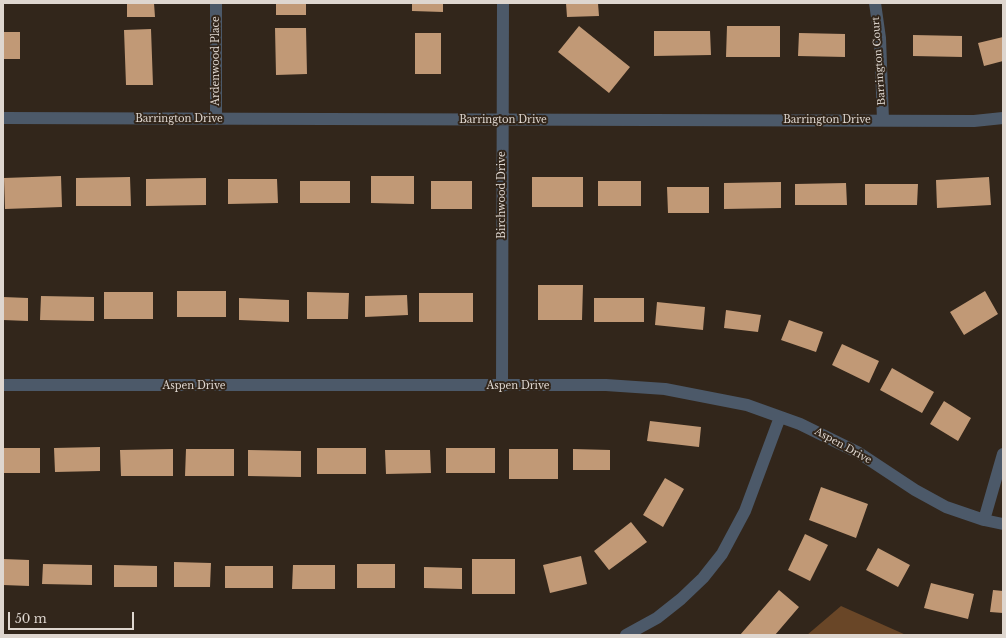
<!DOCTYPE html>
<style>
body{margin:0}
#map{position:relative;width:1006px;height:638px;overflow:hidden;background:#32261b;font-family:"Libre Baskerville",serif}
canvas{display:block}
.frame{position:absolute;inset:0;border:4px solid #ded6cf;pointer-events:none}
.scale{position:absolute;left:8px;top:612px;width:126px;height:18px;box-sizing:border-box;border:2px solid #ded6cf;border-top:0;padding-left:5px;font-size:12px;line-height:14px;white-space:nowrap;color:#ded6cf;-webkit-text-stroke:3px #32261b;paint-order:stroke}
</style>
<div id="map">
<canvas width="1006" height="638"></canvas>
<div class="frame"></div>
<div class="scale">50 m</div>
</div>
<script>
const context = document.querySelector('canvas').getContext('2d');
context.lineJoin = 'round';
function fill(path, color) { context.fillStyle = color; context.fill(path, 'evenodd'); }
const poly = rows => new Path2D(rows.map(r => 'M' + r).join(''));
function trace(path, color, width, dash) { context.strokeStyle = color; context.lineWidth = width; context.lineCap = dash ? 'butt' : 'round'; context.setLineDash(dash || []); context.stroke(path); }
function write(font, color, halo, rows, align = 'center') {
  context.font = font + ' "Libre Baskerville",serif'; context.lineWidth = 4; context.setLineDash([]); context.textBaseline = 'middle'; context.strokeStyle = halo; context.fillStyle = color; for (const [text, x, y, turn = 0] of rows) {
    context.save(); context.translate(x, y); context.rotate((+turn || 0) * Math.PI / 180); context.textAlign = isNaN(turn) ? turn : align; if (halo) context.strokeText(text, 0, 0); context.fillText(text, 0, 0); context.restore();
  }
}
const green = poly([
 [841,606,906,635,807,635]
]);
const building = poly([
 [127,3,154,3,155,17,127,17],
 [276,3,306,3,306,15,276,15],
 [412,3,443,3,443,12,412,11],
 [566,3,598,3,599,16,567,17],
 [579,26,630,67,609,93,558,52],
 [727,26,780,26,780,57,726,57],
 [275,28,306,28,307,74,276,75],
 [151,29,153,85,126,85,124,30],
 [654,31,710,31,711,55,654,56],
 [3,32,20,32,20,59,3,59],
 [415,33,441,33,441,74,415,74],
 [799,33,845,34,845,57,798,56],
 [913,35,962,36,962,57,913,56],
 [1003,37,1003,61,984,66,978,43],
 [61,176,62,207,5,209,4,178],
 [371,176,414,176,414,204,371,203],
 [130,177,131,206,76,206,76,178],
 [532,177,583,177,583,207,532,207],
 [989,177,991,205,937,208,936,180],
 [206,178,206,205,146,206,146,179],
 [228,179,277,179,278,203,228,204],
 [300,181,350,181,350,203,300,203],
 [431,181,472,181,472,209,431,209],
 [598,181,641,181,641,206,598,206],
 [781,182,781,208,724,209,724,183],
 [846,183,847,205,795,205,795,184],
 [865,184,918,184,917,205,865,205],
 [667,187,709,187,709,213,668,213],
 [538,285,583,285,582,320,538,320],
 [177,291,226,291,226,317,177,317],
 [985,291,998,314,964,335,950,312],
 [104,292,153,292,153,319,104,319],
 [307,292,349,293,348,319,307,319],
 [419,293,473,293,473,322,419,322],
 [407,295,408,315,365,317,365,296],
 [41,296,94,297,94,321,40,320],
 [3,297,28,298,28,321,3,320],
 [239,298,289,300,289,322,239,320],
 [594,298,644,298,644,322,594,322],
 [657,302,705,307,703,330,655,325],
 [726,310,761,315,758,332,724,328],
 [789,320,823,332,816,352,781,340],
 [842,344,879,361,869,383,832,365],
 [892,368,934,392,922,413,880,390],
 [944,401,971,418,958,441,930,424],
 [650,421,701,427,699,447,647,441],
 [100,447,100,471,55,472,54,448],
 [3,448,40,448,40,473,3,473],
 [317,448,366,448,366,474,317,474],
 [446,448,495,448,495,473,446,473],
 [173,449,173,476,121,476,120,450],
 [186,449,234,449,234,476,185,476],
 [509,449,558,449,558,479,509,479],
 [573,449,610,450,610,470,573,470],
 [248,450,301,451,301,477,248,476],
 [385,450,430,450,431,473,386,474],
 [665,478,684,489,663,527,643,515],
 [821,487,868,504,856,538,809,520],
 [631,522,647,542,609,570,594,551],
 [805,534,828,545,810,581,788,570],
 [878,548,910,565,898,587,866,570],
 [581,556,587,584,550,593,543,565],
 [3,559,29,560,29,586,3,585],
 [472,559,515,559,515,594,472,594],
 [174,562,211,563,210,587,174,587],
 [43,564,92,565,92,585,42,584],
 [357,564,395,564,395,588,357,588],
 [114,565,157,566,157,587,114,587],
 [293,565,335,565,335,589,292,589],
 [225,566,273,566,273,588,225,588],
 [424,567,462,568,462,589,424,588],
 [931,583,974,594,968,619,924,608],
 [779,590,799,607,775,635,740,635],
 [993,590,1003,591,1003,613,990,612]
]);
const minor = poly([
 [875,3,880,38,883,120],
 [3,118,974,121,1003,118],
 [216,119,216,3],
 [3,385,606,385,665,389,747,405,800,424,859,453,915,490,946,507,984,520,1003,524],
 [502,386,503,3],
 [984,520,1003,454],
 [626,635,657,618,681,599,703,578,722,554,745,511,780,417]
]);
const streetNames = [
 ["Ardenwood Place",216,61,-90],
 ["Barrington Court",879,61,-94],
 ["Barrington Drive",179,119],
 ["Barrington Drive",503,120],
 ["Barrington Drive",827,120],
 ["Birchwood Drive",502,195,-90],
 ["Aspen Drive",194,386],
 ["Aspen Drive",518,386],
 ["Aspen Drive",843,446,29]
];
fill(green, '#694627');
fill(building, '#c19976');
trace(minor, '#4c5969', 12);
write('10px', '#ded6cf', '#32261b', streetNames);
</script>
